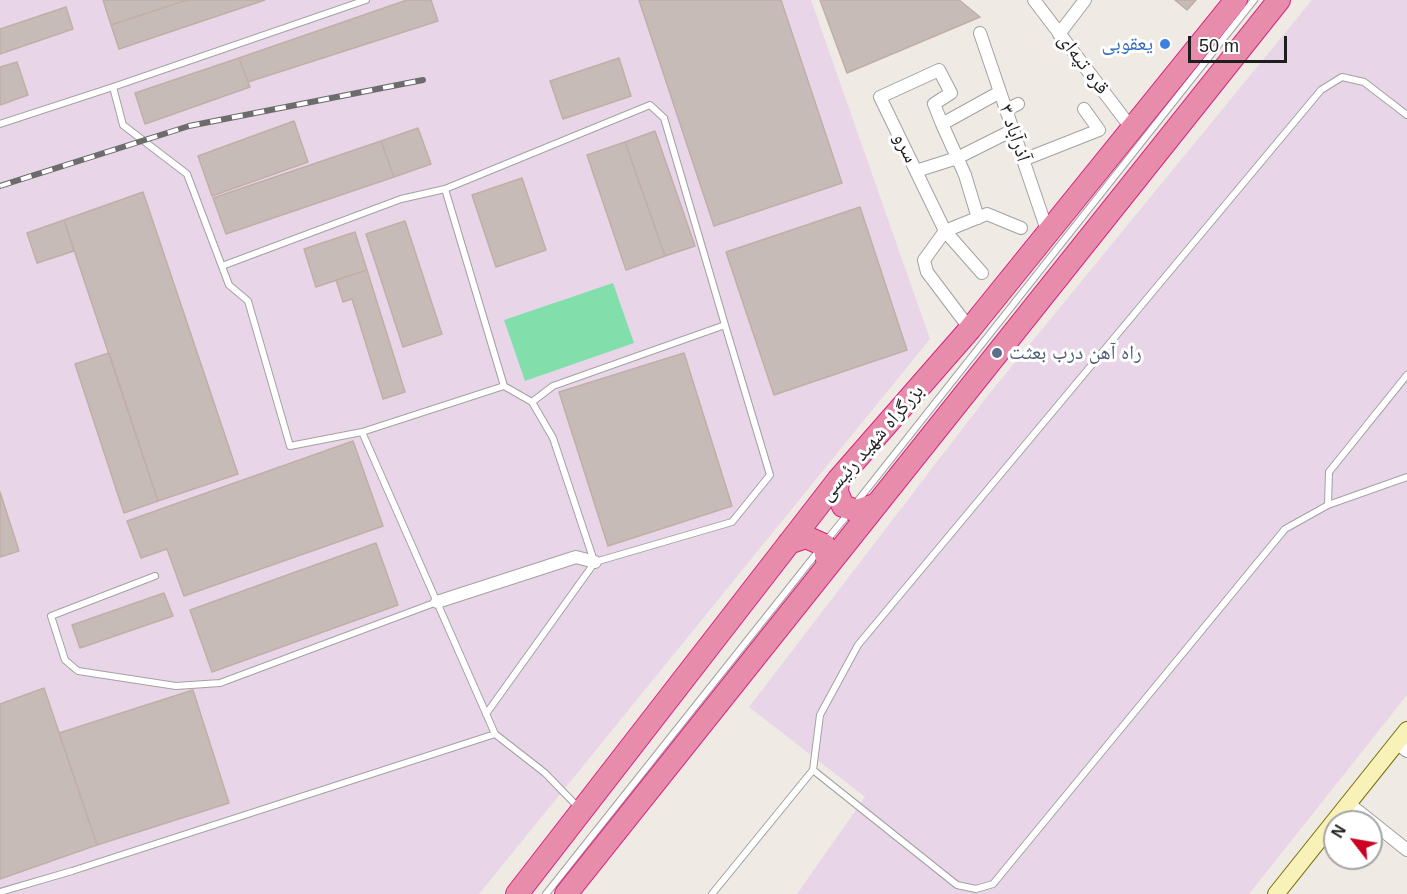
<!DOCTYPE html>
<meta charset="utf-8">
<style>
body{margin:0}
#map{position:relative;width:1407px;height:894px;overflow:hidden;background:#efeae4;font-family:Arial,sans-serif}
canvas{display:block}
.north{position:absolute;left:1323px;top:810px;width:60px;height:60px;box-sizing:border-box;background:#fff;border:2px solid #a5a5a5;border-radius:50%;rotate:301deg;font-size:16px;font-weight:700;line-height:24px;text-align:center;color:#1e1e1e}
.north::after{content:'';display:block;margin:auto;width:21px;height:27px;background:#c02;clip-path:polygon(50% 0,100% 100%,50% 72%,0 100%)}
.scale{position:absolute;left:1188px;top:36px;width:99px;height:27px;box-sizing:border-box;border:3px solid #1e1e1e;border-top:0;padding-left:8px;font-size:18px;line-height:21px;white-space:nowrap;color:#1e1e1e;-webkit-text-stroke:4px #fff;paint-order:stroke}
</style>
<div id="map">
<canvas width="1407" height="894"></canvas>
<div class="north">N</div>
<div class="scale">50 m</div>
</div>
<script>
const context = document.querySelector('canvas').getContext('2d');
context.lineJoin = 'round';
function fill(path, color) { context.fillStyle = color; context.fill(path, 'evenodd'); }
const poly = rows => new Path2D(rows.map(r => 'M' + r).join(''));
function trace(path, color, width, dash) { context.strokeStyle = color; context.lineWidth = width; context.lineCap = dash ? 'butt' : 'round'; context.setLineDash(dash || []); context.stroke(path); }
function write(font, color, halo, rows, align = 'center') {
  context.font = font + ' Arial,"Noto Naskh Arabic",sans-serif'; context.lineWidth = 6; context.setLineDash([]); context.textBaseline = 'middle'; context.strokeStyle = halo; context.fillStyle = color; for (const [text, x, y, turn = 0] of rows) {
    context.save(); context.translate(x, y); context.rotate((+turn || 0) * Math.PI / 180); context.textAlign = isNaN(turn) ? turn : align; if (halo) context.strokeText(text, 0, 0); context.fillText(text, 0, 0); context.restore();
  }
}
const industrial = poly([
 [0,0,811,0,930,339,479,894,0,894],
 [1312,0,1407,0,1407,695,1249,894,797,894,865,797,749,707,989,394]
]);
const pitch = poly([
 [613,283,634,343,525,381,504,320]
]);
const building = poly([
 [103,0,187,0,111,25,103,0],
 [187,0,265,0,119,49,111,25,187,0],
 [407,0,431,0,438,21,248,82,239,58,407,0],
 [639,0,781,0,842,183,714,226,639,0],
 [820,0,959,0,980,17,847,73,820,0],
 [1175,0,1196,0,1187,10,1175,0],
 [66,7,73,29,0,54,0,29,66,7],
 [239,58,250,87,145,124,135,93,239,58],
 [619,58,631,96,563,119,550,81,619,58],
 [17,62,28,95,0,105,0,67,17,62],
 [294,121,308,162,212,196,198,156,294,121],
 [418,128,431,164,394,177,381,141,418,128],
 [655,131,695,246,665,256,625,142,655,131],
 [381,141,394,177,226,234,213,198,381,141],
 [625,142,665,256,626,270,587,155,625,142],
 [522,178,546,250,496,267,472,195,522,178],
 [143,192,238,474,158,501,64,220,143,192],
 [860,207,907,350,774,395,726,252,860,207],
 [64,220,74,251,37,263,27,233,64,220],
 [405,221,442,334,403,347,366,234,405,221],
 [355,232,367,270,316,287,304,249,355,232],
 [367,270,405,392,383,399,352,299,343,302,336,280,367,270],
 [109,353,158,501,124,513,75,364,109,353],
 [684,353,732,506,608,546,559,392,684,353],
 [353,441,383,526,184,596,167,549,141,558,127,521,353,441],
 [0,492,19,551,0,557,0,492],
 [376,543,398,605,212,672,190,610,376,543],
 [164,593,173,616,80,648,72,625,164,593],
 [44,688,97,845,0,879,0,704,44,688],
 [193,690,229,803,97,845,59,733,193,690]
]);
const lane = poly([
 [113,87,123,125,187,174,229,285,248,301,290,446,362,432,504,386,532,402,553,438,594,561],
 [0,124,113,87,366,0],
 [222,266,401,199,445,189],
 [504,386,445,189,650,105,664,118,725,325],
 [362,432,495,734],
 [856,503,1254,0],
 [1328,505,1329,472,1407,375],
 [826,541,848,514],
 [155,576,51,616,65,660,78,671,176,686,220,683,437,602],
 [486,714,595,562,732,522,770,475,725,325,553,386,532,402],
 [813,770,957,885,976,889,993,884,1285,529,1328,505,1407,477],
 [0,892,72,871,495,734,545,773,578,807],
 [546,894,820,549],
 [712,894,813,770,820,715,858,645,1321,90,1342,77,1364,82,1407,115]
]);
const street = poly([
 [1034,0,1132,129],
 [980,33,1048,233],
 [1059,34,1085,0],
 [1006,110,1018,104],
 [942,124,965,175,978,218],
 [1023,160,1099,130,1084,109],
 [916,171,957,158,1013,130],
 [982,273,945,231,987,214,1021,228],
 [970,329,927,272,924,260,945,231,880,97,939,70,951,93,934,104,942,124,1000,92],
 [437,602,576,557,595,562],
 [1396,743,1407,751],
 [1348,803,1407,850]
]);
const secondary = poly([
 [1276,894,1407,730]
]);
const highway = poly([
 [838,480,837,492,843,506,857,511,875,505],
 [789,543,806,537,824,545,828,564],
 [517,894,838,480,970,329,1236,0],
 [566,894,1279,0]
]);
const rail = poly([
 [0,186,189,126,423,80]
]);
const markers = [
 [1165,44,6,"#3f7fe0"],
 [997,353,6,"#5c6f8a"]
];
const shopNames = [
 ["یعقوبی",1153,44]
];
const streetNames = [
 ["قره تپه‌ای",1083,64,53],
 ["۳ آذرآباد",1014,133,71],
 ["سرو",905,148,64],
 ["بزرگراه شهید رئیسی",872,443,-49]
];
const serviceNames = [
 ["راه آهن درب بعثت",1009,353]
];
fill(industrial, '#e8d6e8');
fill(pitch, '#82deab');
fill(building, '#c7bbb7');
trace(building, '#c1aea6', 1.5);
trace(lane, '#a2a2a2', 8);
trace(street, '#a2a2a2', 14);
trace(secondary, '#756f05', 18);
trace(highway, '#da2480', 24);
trace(lane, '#fff', 6);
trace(street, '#fff', 12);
trace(secondary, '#f9f2b8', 16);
trace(highway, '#e78cab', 22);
trace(rail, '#6c6c6c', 6);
trace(rail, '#fff', 4, [11]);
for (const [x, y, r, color] of markers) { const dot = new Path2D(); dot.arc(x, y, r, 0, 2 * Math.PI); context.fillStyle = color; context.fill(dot); trace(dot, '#fff', 2); }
write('20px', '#366cbe', '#fff', shopNames, 'right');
write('20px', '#1e1e1e', '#fff', streetNames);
write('20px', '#4e5e75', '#fff', serviceNames, 'left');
</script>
